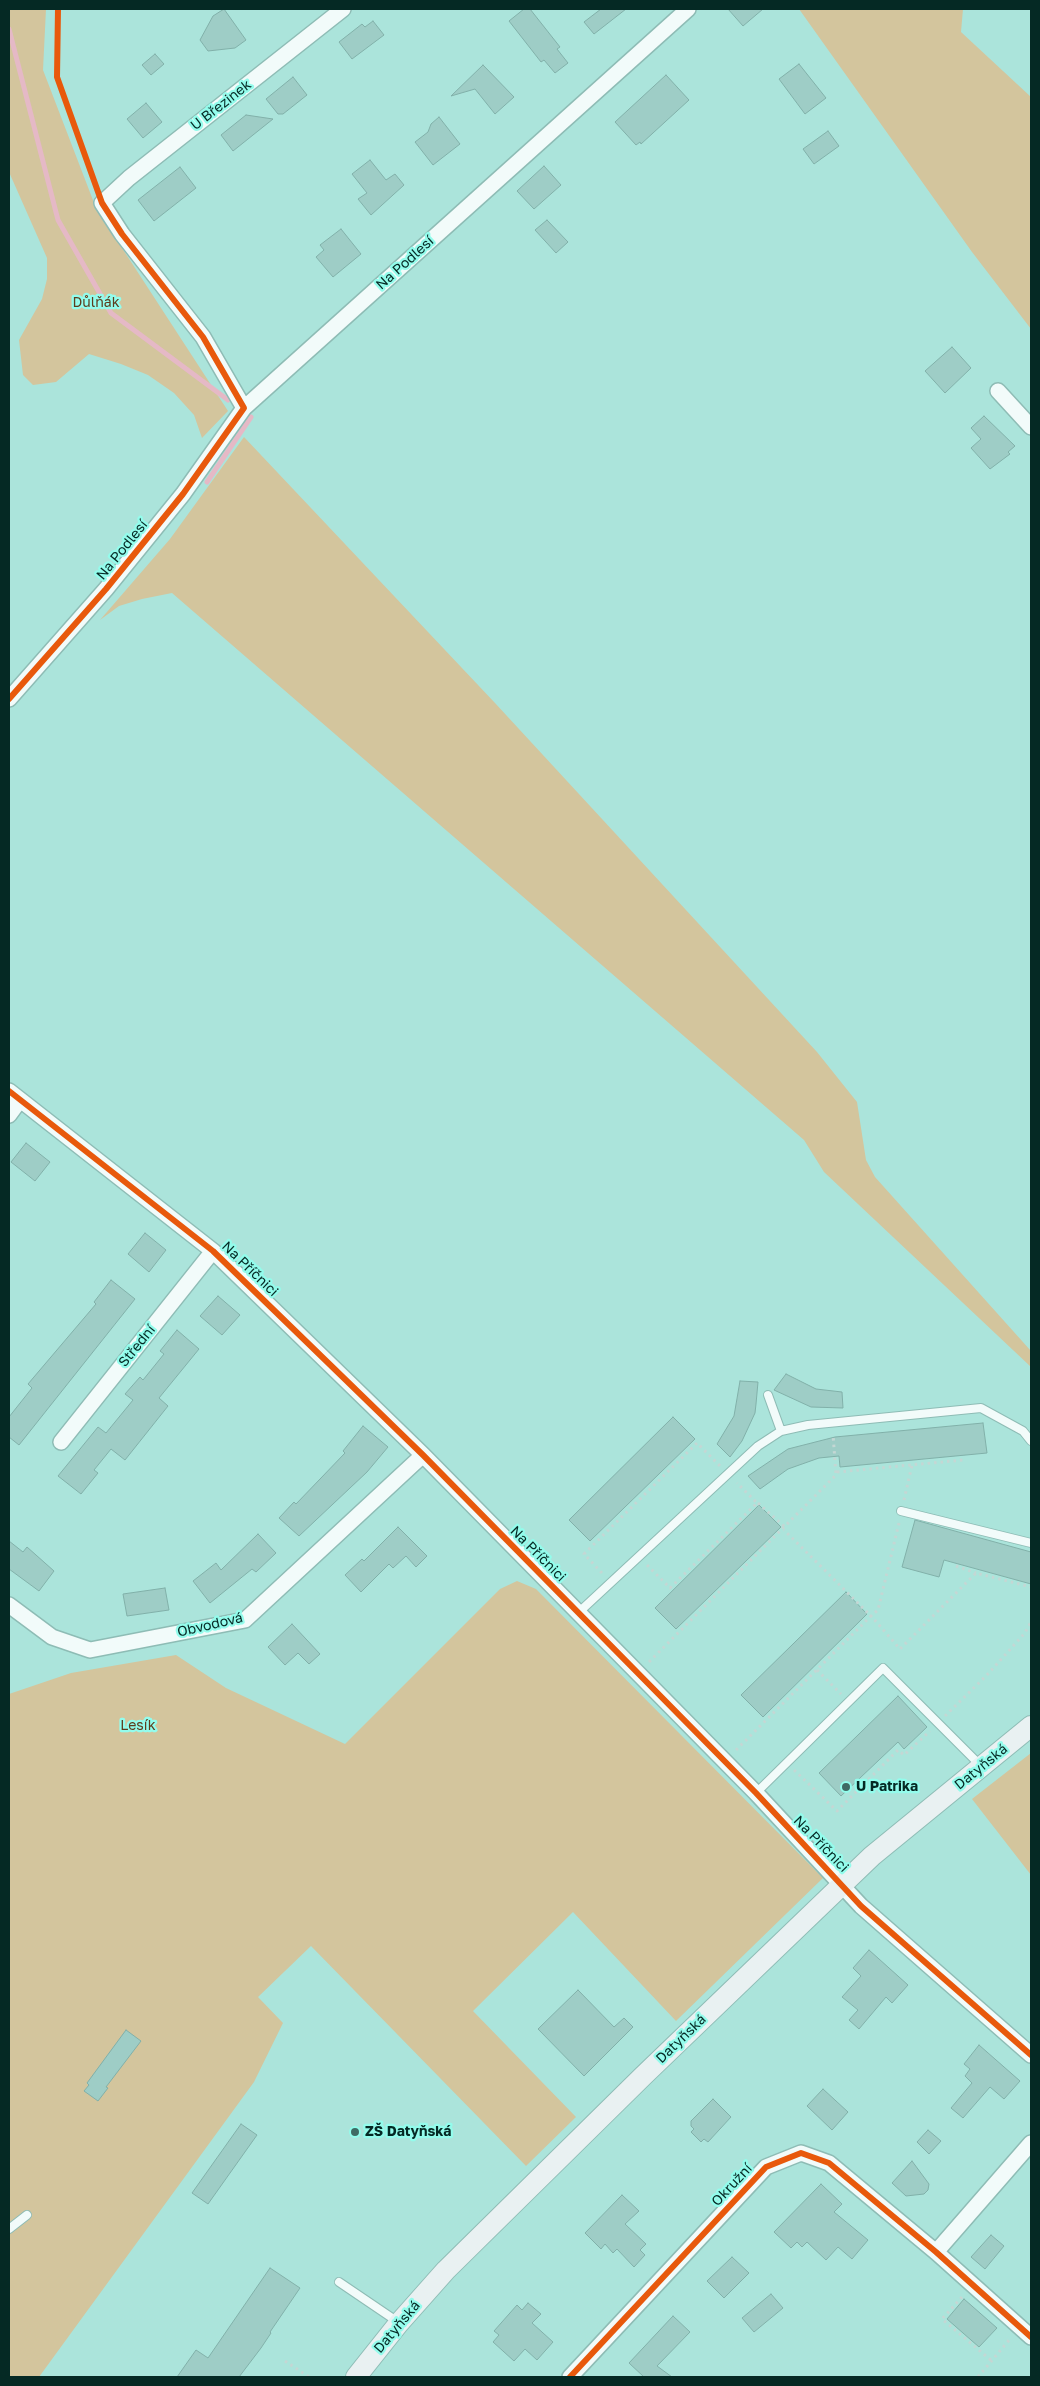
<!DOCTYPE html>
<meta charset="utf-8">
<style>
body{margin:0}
#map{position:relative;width:1040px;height:2386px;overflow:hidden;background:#abe4db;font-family:"Golos Text",sans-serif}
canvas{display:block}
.frame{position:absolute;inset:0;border:10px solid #052924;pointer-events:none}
</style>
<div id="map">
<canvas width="1040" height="2386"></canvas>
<div class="frame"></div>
</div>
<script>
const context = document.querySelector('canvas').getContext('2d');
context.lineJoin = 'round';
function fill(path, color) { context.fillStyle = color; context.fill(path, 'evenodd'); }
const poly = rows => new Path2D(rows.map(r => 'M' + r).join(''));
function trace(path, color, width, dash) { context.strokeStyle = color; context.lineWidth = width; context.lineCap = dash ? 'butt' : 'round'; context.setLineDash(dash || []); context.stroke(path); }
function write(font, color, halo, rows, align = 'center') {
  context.font = font + ' "Golos Text",sans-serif'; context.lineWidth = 4.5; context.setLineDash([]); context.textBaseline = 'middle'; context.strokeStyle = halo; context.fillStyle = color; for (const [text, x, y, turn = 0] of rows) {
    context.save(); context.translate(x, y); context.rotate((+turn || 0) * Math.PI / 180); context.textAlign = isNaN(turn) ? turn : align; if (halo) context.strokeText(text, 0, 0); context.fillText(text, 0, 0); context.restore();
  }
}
const green = poly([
 [9,9,46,9,43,70,96,208,228,411,202,438,194,415,174,393,148,375,121,364,89,354,56,382,33,385,23,375,19,340,42,299,47,279,47,258,9,172],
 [799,9,963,9,961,32,1031,97,1031,329,972,252],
 [244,437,495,703,817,1052,857,1102,866,1160,875,1177,1031,1351,1031,1367,824,1172,804,1140,172,593,142,599,119,606,100,620,170,539],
 [517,1581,536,1589,823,1878,676,2021,573,1912,473,2011,576,2117,526,2166,311,1946,258,1997,283,2023,254,2082,39,2377,9,2377,9,1694,71,1673,176,1655,226,1688,345,1744,500,1589],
 [1031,1753,1031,1875,972,1799]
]);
const stream = poly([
 [9,29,58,220,111,313,228,400],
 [207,482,251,417]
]);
const building = poly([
 [224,9,246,40,235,48,208,51,200,40,213,16,224,9],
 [524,9,530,9,560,47,557,49,568,63,555,73,544,60,541,62,509,21,524,9],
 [601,9,626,9,594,34,584,22,601,9],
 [728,9,763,9,743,26,728,9],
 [373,21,384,35,352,59,339,42,362,24,365,27,373,21],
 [155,54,164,64,151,75,142,65,155,54],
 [799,64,826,98,805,114,779,79,799,64],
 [483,65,514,97,495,114,475,89,451,96,483,65],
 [666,75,689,100,641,144,640,142,636,145,615,122,666,75],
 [293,77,307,95,283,114,278,114,266,99,293,77],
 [146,103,162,122,143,138,127,119,146,103],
 [246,115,273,119,233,151,221,135,246,115],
 [439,117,460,144,433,165,415,142,428,132,431,124,439,117],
 [828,131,839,146,814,164,803,149,828,131],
 [370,160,386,180,395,174,404,185,371,215,358,199,367,193,352,174,370,160],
 [544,166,561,185,534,209,517,191,544,166],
 [180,167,196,188,154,221,138,200,180,167],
 [547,220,568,242,556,253,535,230,547,220],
 [341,229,361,254,333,277,316,257,324,250,320,245,341,229],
 [952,347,971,368,945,393,925,371,952,347],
 [984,416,1015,446,1008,452,1010,454,990,469,971,448,981,439,971,428,984,416],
 [26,1143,50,1162,35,1181,11,1162,26,1143],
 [145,1233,166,1250,149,1272,128,1254,145,1233],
 [111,1280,135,1299,19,1445,9,1437,9,1417,32,1388,28,1384,96,1304,94,1302,111,1280],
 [218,1296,240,1315,222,1335,200,1316,218,1296],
 [177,1330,199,1349,159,1398,168,1406,125,1460,111,1449,94,1470,98,1473,81,1494,58,1476,98,1427,106,1433,133,1400,125,1394,140,1377,143,1380,164,1354,160,1351,177,1330],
 [786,1374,816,1389,842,1392,843,1408,811,1407,774,1390,786,1374],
 [740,1381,758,1382,756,1404,755,1413,742,1441,730,1457,717,1444,734,1416,740,1381],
 [673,1417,695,1439,590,1541,569,1520,673,1417],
 [983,1423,987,1453,840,1467,839,1456,819,1458,788,1469,760,1489,748,1476,788,1449,835,1437,983,1423],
 [363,1426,388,1447,367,1472,299,1536,279,1518,294,1502,296,1504,345,1453,343,1451,363,1426],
 [759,1505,781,1527,676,1629,655,1608,759,1505],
 [915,1520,1031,1552,1031,1584,944,1560,939,1577,902,1567,915,1520],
 [398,1527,427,1556,416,1567,406,1556,393,1568,389,1564,361,1592,345,1575,362,1559,364,1561,398,1527],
 [258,1534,276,1553,256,1572,252,1569,210,1603,193,1581,216,1563,221,1570,258,1534],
 [9,1541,23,1552,27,1547,54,1571,39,1591,9,1569,9,1541],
 [165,1588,169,1610,127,1616,123,1594,165,1588],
 [846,1592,867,1614,763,1717,741,1695,846,1592],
 [292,1624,320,1654,309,1664,298,1653,285,1665,268,1647,292,1624],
 [898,1696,927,1727,904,1749,898,1742,841,1796,819,1773,898,1696],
 [869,1950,908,1985,892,2003,886,1997,859,2029,849,2020,858,2010,842,1997,861,1976,853,1968,869,1950],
 [578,1990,614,2027,624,2018,633,2027,584,2076,538,2029,578,1990],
 [126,2030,141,2041,106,2087,108,2088,98,2101,84,2091,89,2085,87,2083,126,2030],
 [979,2045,1020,2081,1004,2099,990,2087,963,2118,951,2108,972,2083,965,2076,970,2069,964,2064,979,2045],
 [823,2089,848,2112,832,2130,807,2106,823,2089],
 [713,2099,731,2117,708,2142,704,2139,701,2142,691,2132,694,2129,691,2126,691,2121,713,2099],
 [241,2124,257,2135,208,2204,192,2193,241,2124],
 [928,2130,941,2141,929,2154,917,2142,928,2130],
 [912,2161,929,2184,928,2190,924,2194,906,2196,892,2183,912,2161],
 [821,2184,842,2204,834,2212,868,2240,852,2259,838,2247,826,2260,807,2242,802,2247,797,2242,791,2248,774,2232,821,2184],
 [622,2195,639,2211,625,2224,646,2244,640,2250,645,2255,634,2267,617,2249,613,2253,605,2244,601,2249,585,2233,622,2195],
 [991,2235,1004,2246,985,2269,971,2257,991,2235],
 [732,2257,749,2273,724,2298,707,2281,732,2257],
 [270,2268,300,2288,270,2332,271,2333,261,2348,239,2377,177,2377,196,2350,208,2358,270,2268],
 [771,2294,783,2308,754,2332,742,2318,771,2294],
 [964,2299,997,2328,979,2347,947,2319,964,2299],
 [528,2303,541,2314,532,2323,553,2342,537,2360,525,2349,514,2361,493,2342,499,2335,494,2331,517,2305,522,2310,528,2303],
 [673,2316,690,2332,657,2366,672,2377,644,2377,629,2363,673,2316]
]);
const path = poly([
 [837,1472,963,1460],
 [904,1500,912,1465],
 [758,1503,786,1528],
 [899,1523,878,1610,871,1616,900,1649,976,1573,1031,1587],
 [647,1565,670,1588,757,1503,737,1483],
 [956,1566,976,1573],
 [602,1573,584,1554,697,1443,720,1466],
 [649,1662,836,1475,833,1434],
 [817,1670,841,1694],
 [945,1716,986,1676,1024,1634,1031,1622],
 [736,1750,871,1616,784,1530],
 [794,1770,837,1811,898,1750,904,1755,930,1731],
 [962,2297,942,2319,992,2361],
 [285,2361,309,2377],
 [978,2377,1010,2339]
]);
const lane = poly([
 [768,1395,781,1431],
 [901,1511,1031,1543],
 [578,1613,758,1446,781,1431,808,1425,981,1408,1023,1431,1031,1441],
 [756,1793,883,1668,981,1766],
 [9,2229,27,2215],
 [339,2282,398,2322]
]);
const street = poly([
 [998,391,1031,427],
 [244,408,203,337,122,234,102,203,129,178,343,9],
 [9,699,106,589,183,494,244,408,688,9],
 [9,1091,213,1251,423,1455,756,1793,861,1906,1031,2055],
 [9,1115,20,1100],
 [61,1442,213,1251],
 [9,1605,52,1637,90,1650,245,1620,423,1455],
 [936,2252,1031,2143],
 [570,2377,766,2167,801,2153,829,2163,936,2252,1031,2337]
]);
const secondary = poly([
 [356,2377,399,2323,446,2270,643,2076,872,1856,1031,1726]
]);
const cycleway = poly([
 [9,699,106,589,183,494,244,408,203,337,122,234,102,203,57,77,58,9],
 [9,1091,213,1251,423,1455,756,1793,861,1906,1031,2055],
 [570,2377,766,2167,801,2153,829,2163,936,2252,1031,2337]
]);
const markers = [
 [846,1787,5,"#3f6a64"],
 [355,2132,5,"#3f6a64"]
];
const streetNames = [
 ["U Březinek",221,105,-38],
 ["Na Podlesí",405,263,-42],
 ["Na Podlesí",122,550,-51],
 ["Na Příčnici",250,1269,44],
 ["Střední",137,1346,-51],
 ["Na Příčnici",538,1554,45],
 ["Obvodová",210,1625,-13],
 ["Datyňská",981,1767,-39],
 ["Na Příčnici",821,1844,46],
 ["Datyňská",681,2039,-44],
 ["Okružní",732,2185,-47],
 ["Datyňská",397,2327,-50]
];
const parkNames = [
 ["Důlňák",96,303],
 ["Lesík",138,1726]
];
const poiNames = [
 ["U Patrika",856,1787],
 ["ZŠ Datyňská",365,2132]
];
fill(green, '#d3c59d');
trace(stream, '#e5b9c6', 5);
fill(building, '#9ecdc6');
trace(building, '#81b0a9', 1);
trace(lane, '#8ebcb5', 10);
trace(street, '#8ebcb5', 18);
trace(secondary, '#8ebcb5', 22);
trace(path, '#c4d7d4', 3, [2.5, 4]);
trace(lane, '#f2fbfa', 8);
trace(street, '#f2fbfa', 15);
trace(secondary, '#e9f1f2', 20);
trace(cycleway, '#e8590c', 6);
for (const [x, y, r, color] of markers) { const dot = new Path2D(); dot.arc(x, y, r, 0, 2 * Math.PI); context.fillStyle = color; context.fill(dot); trace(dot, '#93fcec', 2); }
write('14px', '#052924', '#93fcec', streetNames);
write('14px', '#5d3c1c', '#93fcec', parkNames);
write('bold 14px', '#052924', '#93fcec', poiNames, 'left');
</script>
